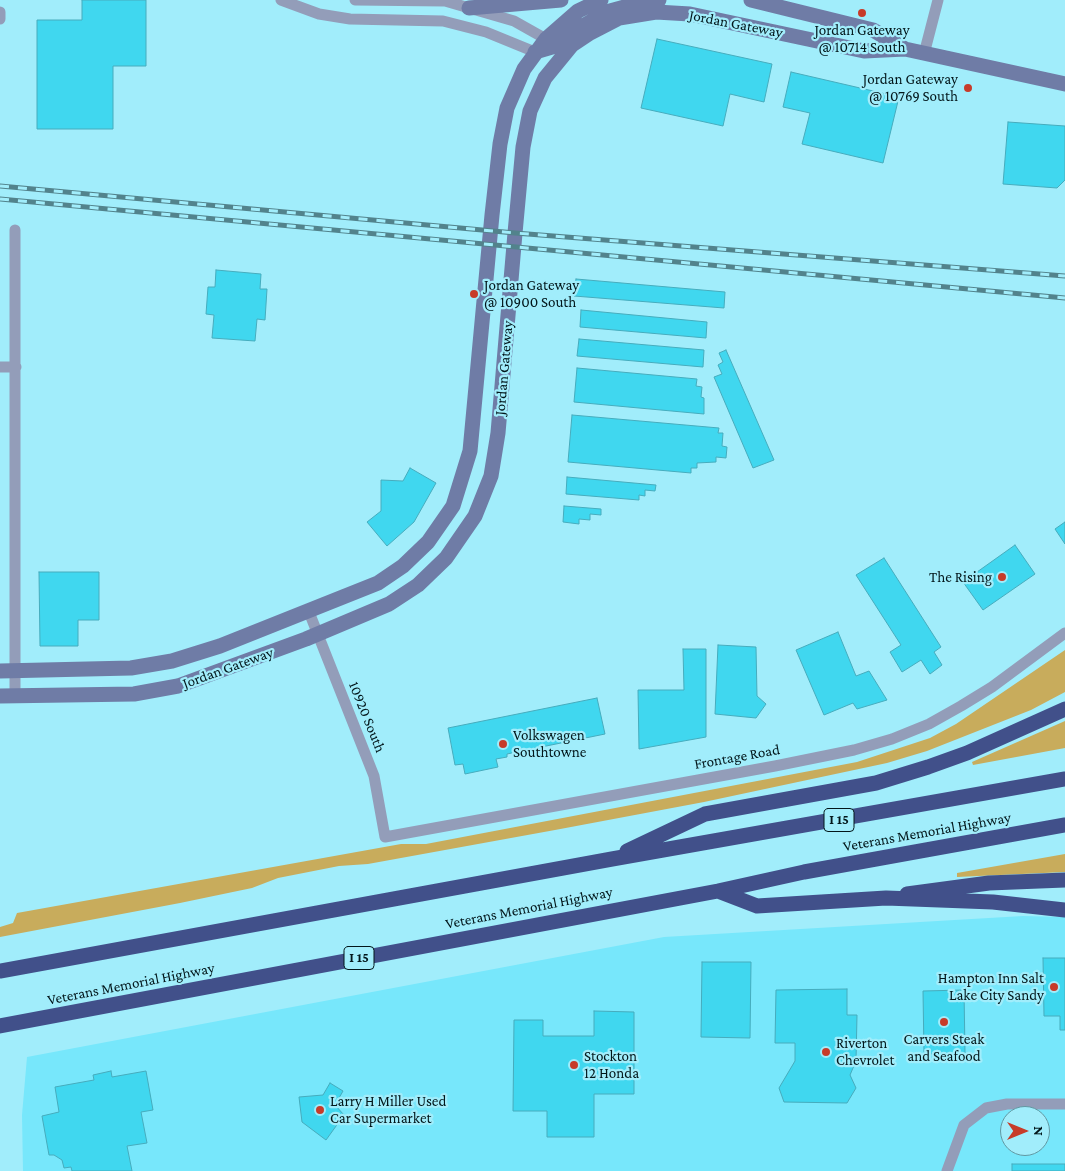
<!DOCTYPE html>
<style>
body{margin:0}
#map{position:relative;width:1065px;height:1171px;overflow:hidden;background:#a1edfb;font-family:"Crimson Pro",serif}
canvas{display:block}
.north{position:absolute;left:1000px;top:1106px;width:50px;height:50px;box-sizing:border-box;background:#a1edfb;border:1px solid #6197a1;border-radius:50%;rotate:90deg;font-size:14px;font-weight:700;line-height:20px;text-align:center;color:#02161a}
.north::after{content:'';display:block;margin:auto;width:18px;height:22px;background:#c73b29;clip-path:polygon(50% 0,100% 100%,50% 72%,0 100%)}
</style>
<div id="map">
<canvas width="1065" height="1171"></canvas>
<div class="north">N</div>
</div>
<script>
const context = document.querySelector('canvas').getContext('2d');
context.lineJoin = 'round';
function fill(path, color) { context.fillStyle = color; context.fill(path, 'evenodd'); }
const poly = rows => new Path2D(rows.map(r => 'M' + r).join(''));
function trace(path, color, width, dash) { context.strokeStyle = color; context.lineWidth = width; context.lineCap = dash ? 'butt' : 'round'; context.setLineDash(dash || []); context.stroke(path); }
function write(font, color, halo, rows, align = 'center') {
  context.font = font + ' "Crimson Pro",serif'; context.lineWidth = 4.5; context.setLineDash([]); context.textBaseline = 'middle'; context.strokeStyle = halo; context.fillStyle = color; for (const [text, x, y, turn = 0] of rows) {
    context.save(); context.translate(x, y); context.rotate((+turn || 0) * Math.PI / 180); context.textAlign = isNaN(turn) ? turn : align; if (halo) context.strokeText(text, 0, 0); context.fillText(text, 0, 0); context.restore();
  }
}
const built = poly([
 [1023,916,1065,917,1065,1171,23,1171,22,1115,27,1057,664,937],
 [1010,1116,1040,1116,1040,1146,1010,1146]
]);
const green = poly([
 [1065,650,1065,692,1031,710,927,751,887,763,704,802,555,830,368,864,339,866,278,878,252,888,180,903,0,937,0,927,13,923,17,913,401,844,426,844,857,762,930,738,956,724],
 [1065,721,1065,748,973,765,972,762],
 [1065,854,1065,872,957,877,957,873]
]);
const building = poly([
 [82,0,146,0,146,66,113,66,113,129,37,129,37,20,82,20,82,0],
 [657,39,772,64,764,102,730,94,723,126,641,108,657,39],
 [791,72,899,97,883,163,802,144,810,113,783,107,791,72],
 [1008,122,1065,126,1065,180,1057,188,1003,184,1008,122],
 [216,270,261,274,260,289,267,289,265,320,257,319,255,341,212,338,214,315,206,314,208,287,215,287,216,270],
 [576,279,725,292,724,308,574,296,576,279],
 [581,310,707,322,706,338,580,327,581,310],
 [579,339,704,350,703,367,577,356,579,339],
 [726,350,774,460,753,468,714,377,722,374,718,365,723,362,719,353,726,350],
 [577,368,697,379,696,386,702,387,701,397,704,398,704,414,574,402,577,368],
 [572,415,719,428,718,433,723,433,722,446,727,447,726,458,716,457,716,462,697,463,697,468,691,468,691,473,568,462,572,415],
 [410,468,436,483,414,522,387,546,367,522,381,511,381,480,403,481,410,468],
 [567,477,656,485,655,491,645,490,645,496,639,495,639,500,566,494,567,477],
 [564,506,601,509,601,515,590,514,590,520,579,519,579,524,563,522,564,506],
 [1065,522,1065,544,1055,529,1065,522],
 [1015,545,1035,574,983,610,963,582,1015,545],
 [884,558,941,647,934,652,942,665,930,674,921,660,902,672,890,652,901,645,856,575,884,558],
 [39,572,99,572,99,620,78,620,78,646,40,646,39,572],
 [838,632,856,676,869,671,887,700,857,709,853,703,824,715,796,650,838,632],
 [718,645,756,647,757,696,766,704,756,718,715,714,718,645],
 [683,649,706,649,706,737,639,749,638,690,684,690,683,649],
 [597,698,605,734,507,754,507,757,496,759,498,767,465,774,463,764,455,765,448,728,597,698],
 [1043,958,1065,958,1065,1030,1060,1030,1060,1016,1044,1016,1043,958],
 [702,962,751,962,750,1038,701,1037,702,962],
 [847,989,847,1015,857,1015,856,1061,850,1075,856,1088,847,1103,784,1102,779,1088,795,1061,795,1043,775,1043,776,990,847,989],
 [964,990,965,1053,924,1054,923,991,964,990],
 [594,1011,634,1012,634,1094,594,1094,594,1137,547,1137,547,1111,513,1111,514,1020,543,1020,543,1036,594,1036,594,1011],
 [111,1071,112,1077,146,1071,153,1110,141,1112,147,1143,127,1146,132,1171,72,1171,71,1167,64,1168,62,1160,54,1155,49,1155,42,1116,59,1112,55,1087,94,1080,93,1075,111,1071],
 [330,1083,343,1091,335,1105,344,1115,326,1140,302,1122,299,1097,323,1095,330,1083],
 [1012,1164,1065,1164,1065,1171,1012,1171,1012,1164]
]);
const minor = poly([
 [281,0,319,14,350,19,443,21,486,32,535,52],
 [355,0,445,1,514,21,546,39],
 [0,12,0,19],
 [924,54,938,0],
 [15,230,15,696],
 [0,367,16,367],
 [309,612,374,776,385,837,775,766,854,750,892,739,929,724,961,706,992,687,1065,633],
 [947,1171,964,1125,986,1108,1007,1104,1065,1104]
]);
const secondary = poly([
 [751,0,873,30,905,49,1065,84],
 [469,8,561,0],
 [535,52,552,47,579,28,610,11,639,3,659,0],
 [0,671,131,668,172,661,220,646,378,583,403,566,428,542,453,506,470,451,492,215,500,144,507,108,524,69,546,39,578,11,601,0],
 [0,696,134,694,178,686,306,639,389,604,418,585,446,558,475,516,491,476,498,433,515,233,523,147,530,111,545,78,572,45,590,33,619,18,656,12,690,14,864,51,905,49]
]);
const motorway = poly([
 [627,851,705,814,876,783,928,767,967,753,1065,709],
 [718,891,757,906,886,898,993,902,1065,910],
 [907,894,989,883,1065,880],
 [0,971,612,859,1065,779],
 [0,1026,718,891,804,872,1065,825]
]);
const rail = poly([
 [0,186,515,233,1065,276],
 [0,199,1065,298]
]);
const markers = [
 [862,13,5,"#c73b29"],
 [968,88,5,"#c73b29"],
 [474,294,5,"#c73b29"],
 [1002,577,5,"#c73b29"],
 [503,744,5,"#c73b29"],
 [1054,987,5,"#c73b29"],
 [944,1022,5,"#c73b29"],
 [826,1052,5,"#c73b29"],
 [574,1065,5,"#c73b29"],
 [320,1110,5,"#c73b29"]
];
const shields = [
 [839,820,30],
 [359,958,30]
];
const shieldNames = [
 ["I 15",839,820],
 ["I 15",359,958]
];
const streetNames = [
 ["Jordan Gateway",736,24,11],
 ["Jordan Gateway",504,368,-85],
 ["Jordan Gateway",228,668,-20],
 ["10920 South",367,717,68],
 ["Frontage Road",737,757,-10],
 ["Veterans Memorial Highway",927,832,-10],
 ["Veterans Memorial Highway",529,908,-11],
 ["Veterans Memorial Highway",131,984,-11]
];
const poiNames = [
 ["Jordan Gateway",862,30,"center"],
 ["@ 10714 South",862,47,"center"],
 ["Jordan Gateway",958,79,"right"],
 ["@ 10769 South",958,96,"right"],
 ["Jordan Gateway",484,285],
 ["@ 10900 South",484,302],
 ["The Rising",992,577,"right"],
 ["Volkswagen",513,735],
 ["Southtowne",513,752],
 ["Hampton Inn Salt",1044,978,"right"],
 ["Lake City Sandy",1044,995,"right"],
 ["Carvers Steak",944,1039,"center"],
 ["and Seafood",944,1056,"center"],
 ["Riverton",836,1043],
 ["Chevrolet",836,1060],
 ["Stockton",584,1056],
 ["12 Honda",584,1073],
 ["Larry H Miller Used",330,1101],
 ["Car Supermarket",330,1118]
];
fill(built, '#77e7fb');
fill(green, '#c8ac5c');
fill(building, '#40d7ef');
trace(building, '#46acbd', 1);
trace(minor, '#939db9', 11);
trace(secondary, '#6f7ca6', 15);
trace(motorway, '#41508a', 15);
trace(rail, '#52838c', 5);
trace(rail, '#a1edfb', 3, [9]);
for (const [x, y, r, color] of markers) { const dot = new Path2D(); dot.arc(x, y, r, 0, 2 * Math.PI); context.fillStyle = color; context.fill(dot); trace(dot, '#a1edfb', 2); }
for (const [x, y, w] of shields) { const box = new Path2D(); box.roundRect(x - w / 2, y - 11.5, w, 23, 4); context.fillStyle = '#a1edfb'; context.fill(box); trace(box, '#02161a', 1); }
write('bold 14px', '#02161a', null, shieldNames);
write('15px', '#02161a', '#a1edfb', streetNames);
write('15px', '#02161a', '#a1edfb', poiNames, 'left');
</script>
